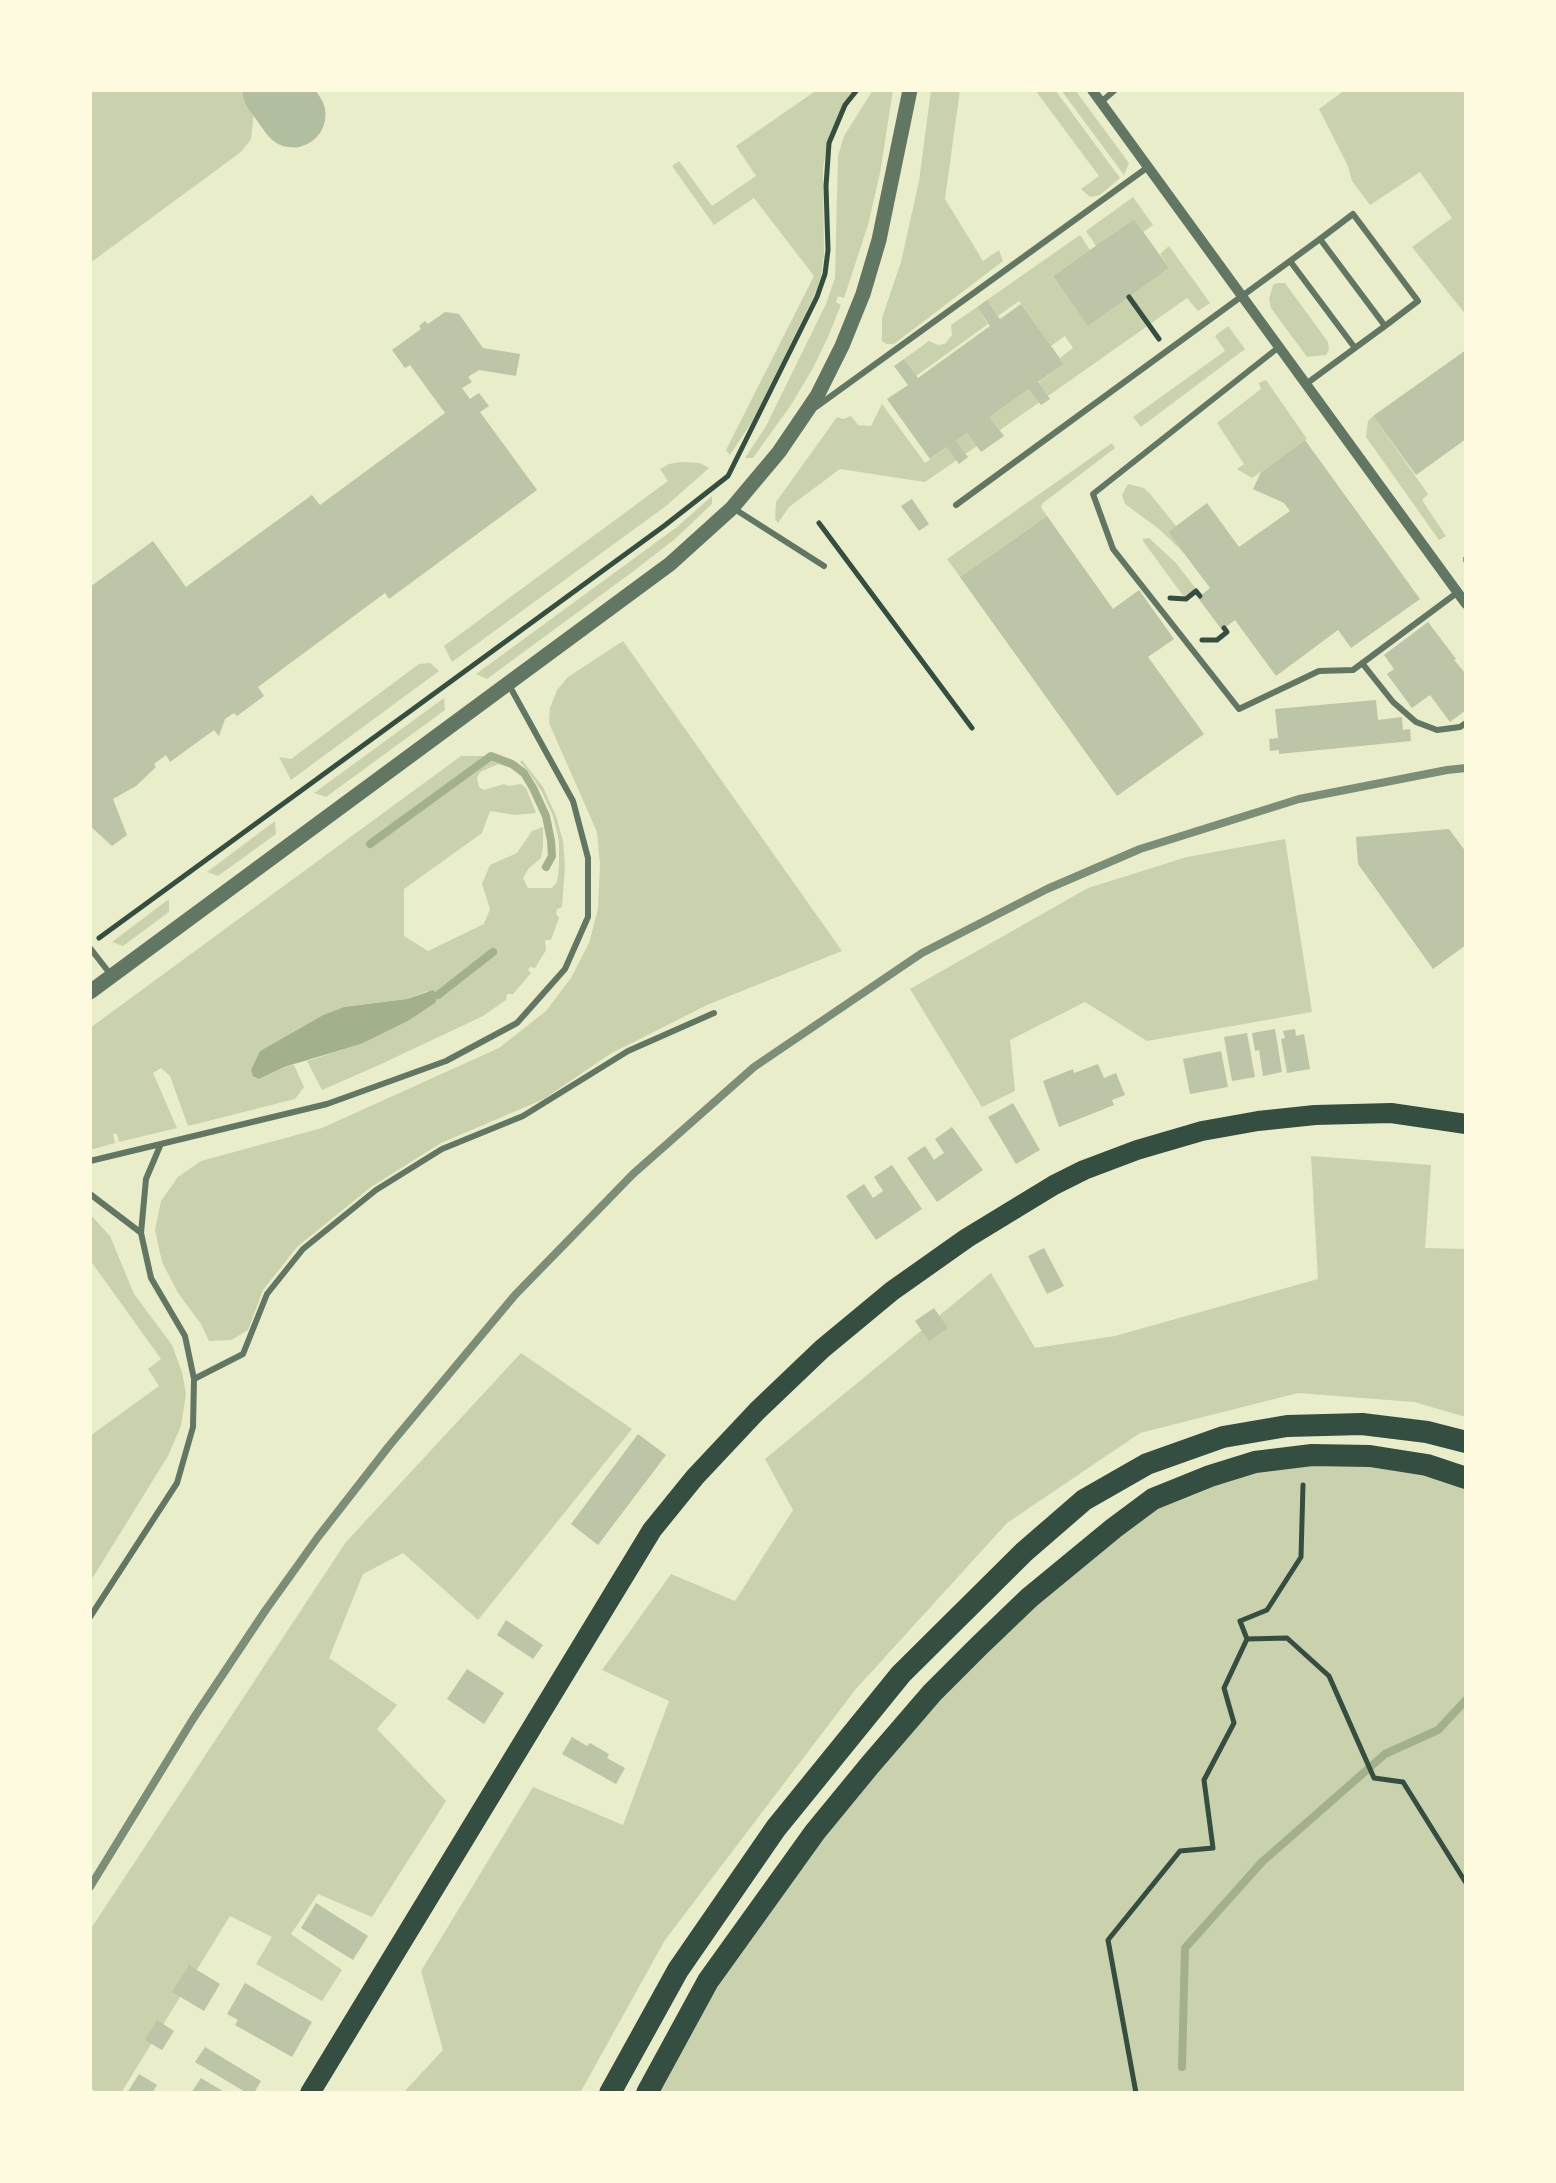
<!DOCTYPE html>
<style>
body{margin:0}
#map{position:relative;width:1556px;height:2183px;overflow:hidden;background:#e9edc9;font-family:"Space Grotesk",sans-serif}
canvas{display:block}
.frame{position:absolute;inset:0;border:92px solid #fefae0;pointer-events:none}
</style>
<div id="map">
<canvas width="1556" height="2183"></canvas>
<div class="frame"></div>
</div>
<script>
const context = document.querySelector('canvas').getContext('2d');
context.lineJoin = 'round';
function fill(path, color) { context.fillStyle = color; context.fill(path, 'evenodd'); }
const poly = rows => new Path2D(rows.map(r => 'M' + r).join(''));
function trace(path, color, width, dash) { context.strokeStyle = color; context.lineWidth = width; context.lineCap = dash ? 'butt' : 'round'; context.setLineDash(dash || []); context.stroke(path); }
const green = poly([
 [90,90,243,90,254,112,251,139,241,152,90,263],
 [817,90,856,90,841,109,827,144,823,169,824,255,821,277,815,294,753,420,730,455,726,450,814,276,754,198,714,225,672,166,679,161,712,206,756,176,736,146],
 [873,90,893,90,880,173,868,225,844,298,838,296,836,302,841,305,828,337,813,368,791,405,753,458,745,458,766,426,826,304,835,278,838,156,844,136],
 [931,90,960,90,945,199,983,261,999,250,1003,261,894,344,887,344,882,341,882,318,901,262,919,181],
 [1035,90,1055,90,1120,178,1100,195,1090,197,1081,189,1099,176],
 [1061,90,1075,90,1129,163,1124,175],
 [1345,90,1466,90,1466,315,1412,247,1452,218,1420,172,1370,205,1352,181,1348,166,1319,109],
 [1133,197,1153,225,1143,232,1134,219,1096,246,1086,231],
 [1080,235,1090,250,1053,276,1088,325,1169,268,1160,254,1169,246,1210,303,1198,311,1187,298,1000,430,990,417,1064,364,1060,358,1073,348,1065,336,1051,346,1019,301,998,316,987,300],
 [1278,283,1285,283,1328,342,1329,349,1326,355,1307,357,1271,308,1269,299,1273,285],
 [977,307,988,324,916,376,904,359,929,341,938,345,945,344,952,335,951,325],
 [1228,326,1245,349,1141,427,1133,417,1225,351,1215,336],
 [1266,380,1307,439,1252,478,1237,469,1244,464,1217,423,1261,389,1259,383],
 [882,404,925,463,967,433,977,446,925,482,840,469,789,507,778,523,775,519,776,502,837,417,843,419,851,416,858,425,871,426],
 [1373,416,1428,494,1422,500,1446,536,1439,540,1366,437,1368,421],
 [1112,443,1115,448,1043,503,1041,507,1047,516,960,577,947,559],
 [681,462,700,463,709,468,666,506,452,662,444,646,668,481,660,469,669,464],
 [1128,484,1144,488,1151,495,1176,526,1168,532,1184,553,1159,529,1125,504,1122,495],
 [712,496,712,504,675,539,631,573,487,679,476,674,677,527],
 [1149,538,1176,563,1196,589,1184,597,1143,541,1143,539],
 [623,641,842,951,707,1005,610,1054,544,1099,441,1143,371,1187,297,1247,263,1290,248,1330,231,1340,209,1341,201,1324,178,1293,162,1262,155,1230,161,1201,178,1177,201,1161,322,1128,499,1048,546,1011,571,978,589,943,598,909,600,865,597,832,549,723,550,708,557,690,568,677],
 [430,663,439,671,291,780,279,757,291,759,419,664],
 [444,698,445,710,326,797,314,793],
 [461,756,484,756,512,766,511,768,498,764,480,772,477,778,479,787,484,790,504,784,509,786,521,784,526,788,536,813,515,815,490,811,482,833,404,889,404,936,428,951,484,924,490,909,482,884,490,865,517,853,532,831,543,827,543,846,541,858,529,868,523,878,528,888,552,888,557,882,559,867,559,841,553,816,542,792,528,771,520,762,522,760,543,787,556,816,563,841,565,866,562,907,557,909,556,914,559,918,551,940,545,940,546,950,535,968,530,967,528,970,531,973,513,994,507,994,506,1000,483,1016,379,1065,322,1090,307,1061,361,1044,408,1021,435,1003,427,991,407,999,344,1007,323,1015,260,1051,259,1079,284,1067,294,1065,304,1087,295,1099,188,1126,170,1076,161,1068,153,1073,177,1128,119,1142,117,1134,113,1134,115,1143,90,1150,90,1028],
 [275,821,276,834,218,876,207,872],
 [1285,839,1312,1012,1147,1041,1085,1002,1010,1040,1015,1091,982,1107,910,989,1088,888,1187,857],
 [169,899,169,912,123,946,112,942],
 [1311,1156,1431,1165,1425,1248,1466,1249,1466,1417,1414,1402,1298,1393,1140,1433,1007,1523,855,1690,665,1940,580,2093,403,2093,443,2050,421,1971,533,1787,623,1825,669,1701,602,1670,671,1574,735,1601,793,1510,765,1459,991,1273,1035,1348,1115,1336,1318,1279],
 [90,1214,110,1236,134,1294,172,1345,182,1372,186,1394,181,1426,168,1456,90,1582,90,1436,159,1386,148,1369,161,1359,90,1260],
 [521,1353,632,1429,478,1620,403,1553,363,1574,329,1658,397,1705,377,1729,446,1801,372,1917,318,1894,291,1934,342,1970,322,2001,256,1964,272,1937,230,1916,121,2093,98,2093,90,2088,90,1930,346,1542],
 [1312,1455,1466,1478,1466,2093,647,2093,708,1981,932,1693,1153,1499]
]);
const water = poly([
 [433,990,438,995,435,1003,408,1021,361,1044,284,1067,259,1079,253,1076,251,1070,260,1051,323,1015,344,1007,407,999]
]);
const stream = poly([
 [370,844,491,756,512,764,524,773,533,788,546,816,551,841,552,856,546,867],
 [438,995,493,952],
 [1182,2067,1185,1948,1262,1862,1385,1754,1438,1730,1466,1700]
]);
const taxiway = poly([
 [275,90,293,115]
]);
const building = poly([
 [1134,219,1169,268,1088,326,1053,276],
 [987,300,1000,319,1021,304,1064,364,1038,382,1050,399,1041,405,1029,389,990,417,1004,436,981,452,967,433,956,441,968,457,959,464,947,447,930,459,887,399,908,385,894,366,904,359,918,378,990,326,977,307],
 [445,312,459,314,483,348,520,354,516,376,479,370,468,377,472,382,462,388,470,399,479,393,489,406,480,412,537,490,389,599,385,593,258,687,264,696,237,716,234,713,225,719,219,736,214,730,170,762,166,755,154,764,156,767,136,786,113,799,127,835,112,846,90,826,90,587,153,541,186,587,312,495,320,505,445,413,410,365,405,368,392,350,421,329,419,326,425,321,428,324],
 [1466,350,1466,439,1416,475,1373,416],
 [1305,440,1420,599,1351,648,1338,630,1276,676,1235,620,1222,630,1198,598,1210,588,1168,532,1207,503,1239,547,1290,511,1284,503,1253,489,1261,472],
 [912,499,929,524,919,531,901,506],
 [1047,516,1113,609,1139,590,1174,639,1148,657,1204,734,1117,796,960,577],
 [1428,622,1456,659,1454,660,1466,674,1466,710,1450,722,1430,695,1412,708,1387,674,1394,669,1384,655],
 [1376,700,1378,720,1402,717,1403,730,1410,729,1411,741,1279,754,1279,750,1270,751,1269,739,1278,738,1275,709],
 [1449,829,1466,852,1466,945,1433,969,1358,864,1356,837],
 [1275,1029,1282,1072,1263,1076,1259,1050,1255,1051,1252,1033],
 [1295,1029,1296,1036,1304,1034,1310,1069,1287,1073,1281,1039,1285,1038,1283,1031],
 [1247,1033,1255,1077,1232,1081,1224,1037],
 [1221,1051,1228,1087,1190,1094,1183,1059],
 [1098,1064,1104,1078,1116,1073,1125,1095,1112,1100,1114,1105,1059,1127,1043,1081,1073,1069,1074,1073],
 [1013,1103,1040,1150,1016,1164,988,1117],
 [952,1127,983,1170,937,1202,907,1158,925,1146,934,1160,938,1157,944,1153,935,1139],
 [892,1165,922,1209,876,1240,846,1196,864,1184,873,1198,883,1191,874,1177],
 [1044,1248,1064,1286,1047,1294,1028,1256],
 [934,1308,948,1328,929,1341,915,1321],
 [638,1434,666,1455,598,1545,571,1524],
 [506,1620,543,1645,533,1659,497,1635],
 [467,1669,504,1693,484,1724,447,1699],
 [572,1737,587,1746,590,1743,609,1754,607,1758,625,1768,616,1784,562,1754],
 [316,1903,368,1936,353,1960,301,1928],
 [189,1965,220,1984,204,2011,172,1992],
 [245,1983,312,2022,292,2057,235,2025,238,2020,227,2014],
 [157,2020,174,2031,162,2050,145,2040],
 [205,2047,261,2081,254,2093,247,2093,195,2062],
 [139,2074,157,2085,152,2093,127,2093],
 [201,2078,226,2093,191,2093]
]);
const path = poly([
 [1129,297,1159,339],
 [819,523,972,728],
 [1466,558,1466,561],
 [1170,598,1186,599,1196,591,1200,596],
 [1202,640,1217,640,1227,632,1224,628],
 [99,938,664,526,728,476,817,297,825,274,828,250,826,186,829,143,845,105,857,90],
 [1247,1639,1287,1638,1329,1676,1374,1778,1403,1782,1466,1883],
 [1247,1639,1240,1621,1267,1610,1301,1557,1303,1485],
 [1136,2093,1108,1940,1180,1851,1213,1848,1204,1780,1234,1723,1224,1688,1247,1639]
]);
const service = poly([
 [1101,102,1115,90],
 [1320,239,1353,214,1418,301,1385,326],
 [1290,261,1320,239,1385,326,1355,348],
 [1279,347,1093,494,1113,549,1239,709,1319,671,1353,670,1458,592],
 [816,407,1148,167],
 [956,505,1290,261,1355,348,1306,384],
 [733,508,824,566],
 [1362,663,1393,702,1416,722,1437,730,1460,727,1466,723],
 [90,948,111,975],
 [90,1161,327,1104,446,1061,517,1023,565,969,588,917,588,858,573,801,509,685],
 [90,1194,140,1232],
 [194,1379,243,1354,267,1294,303,1249,376,1190,442,1149,523,1116,628,1051,714,1013],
 [90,1617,177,1483,193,1427,194,1379,185,1336,151,1278,141,1233,146,1179,160,1146]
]);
const minor = poly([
 [1092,90,1466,604]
]);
const tertiary = poly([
 [90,992,670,564,732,508,779,452,817,396,842,346,863,294,879,240,910,90]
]);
const primary = poly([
 [310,2093,652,1530,695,1477,757,1411,822,1349,892,1291,967,1238,1054,1185,1084,1170,1137,1150,1202,1131,1258,1121,1315,1115,1391,1113,1466,1124]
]);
const motorway = poly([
 [610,2093,678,1970,776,1828,901,1674,1024,1552,1084,1500,1147,1464,1223,1437,1287,1426,1362,1424,1427,1432,1466,1442],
 [647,2093,708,1981,815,1832,870,1765,932,1693,979,1646,1029,1598,1114,1528,1153,1499,1210,1476,1255,1462,1312,1455,1370,1456,1427,1465,1466,1478]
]);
const rail = poly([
 [90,1887,193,1719,265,1611,318,1537,389,1446,515,1295,633,1174,754,1067,922,953,1047,889,1140,849,1299,799,1447,770,1466,768]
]);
fill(green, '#cad2ad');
fill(water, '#a3b18a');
trace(stream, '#a3b18a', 8);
trace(taxiway, '#b2bea0', 65);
fill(building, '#bcc5a7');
trace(path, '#344e41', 5);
trace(service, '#617663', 6);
trace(minor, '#617663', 10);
trace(tertiary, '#617663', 15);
trace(primary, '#344e41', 20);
trace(motorway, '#344e41', 22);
trace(rail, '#7c8e77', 8);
</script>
